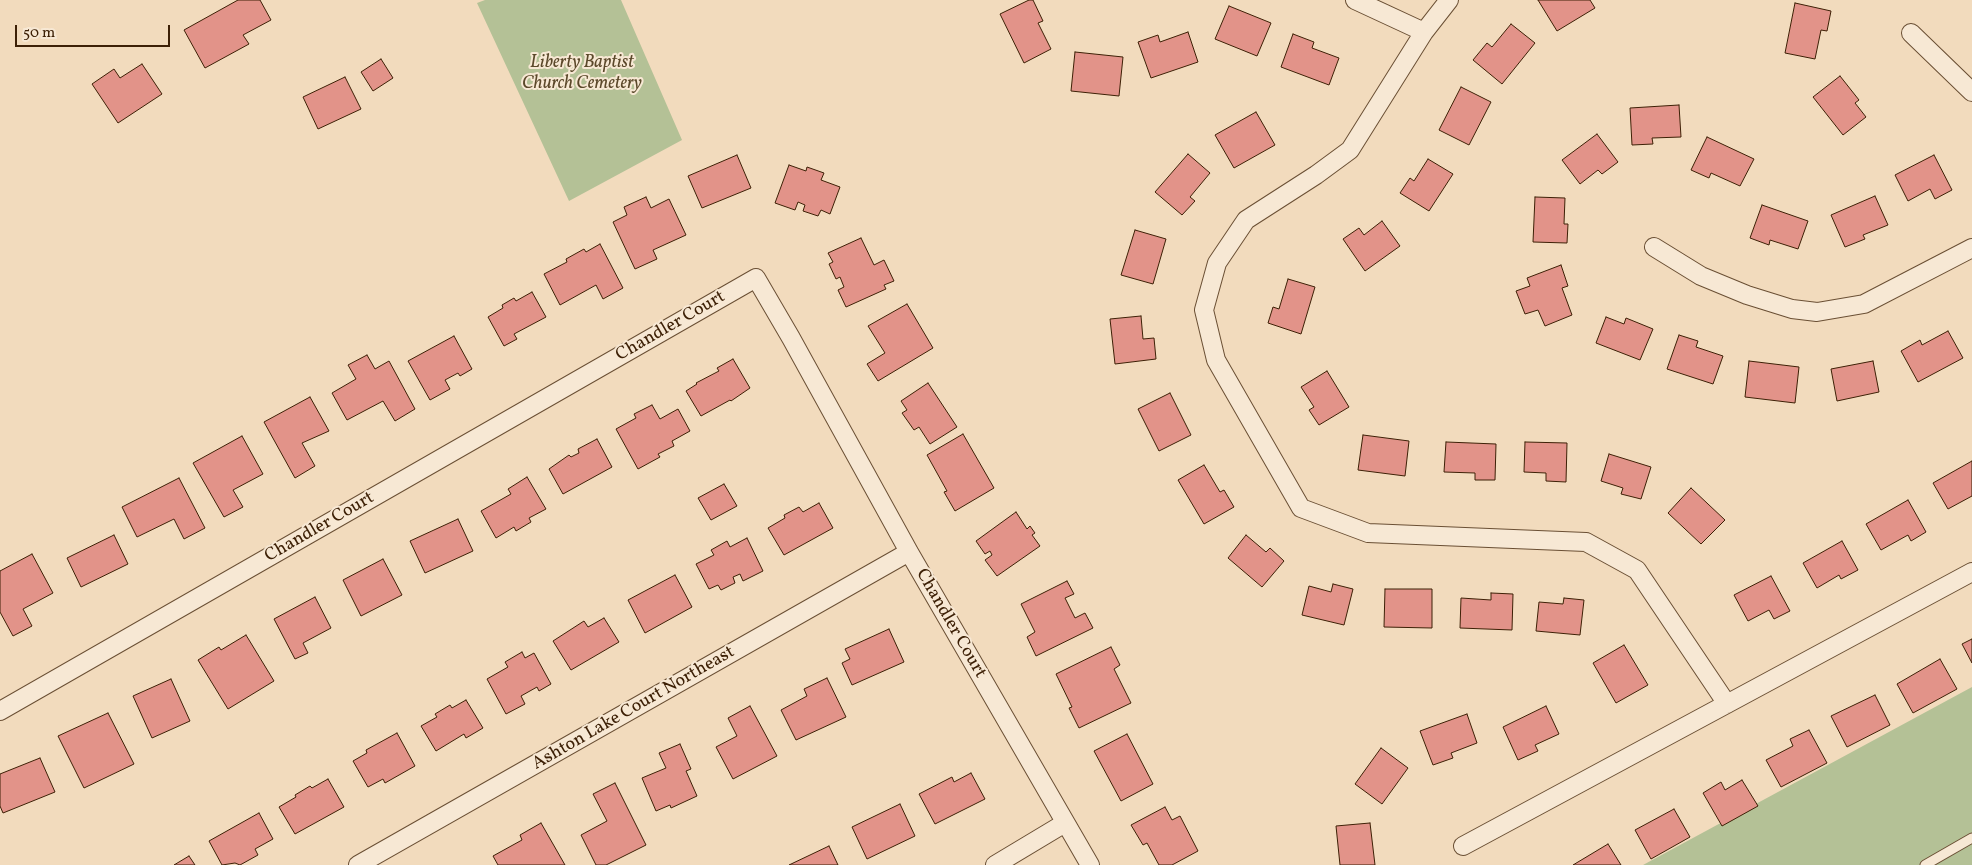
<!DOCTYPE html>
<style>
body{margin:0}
#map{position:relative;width:1972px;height:865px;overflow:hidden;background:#f2dbbd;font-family:Vollkorn,serif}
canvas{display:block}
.scale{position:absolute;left:15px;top:25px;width:155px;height:22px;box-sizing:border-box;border:2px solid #3d2006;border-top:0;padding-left:6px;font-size:15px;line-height:18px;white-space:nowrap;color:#3d2006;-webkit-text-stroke:4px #f7e8d4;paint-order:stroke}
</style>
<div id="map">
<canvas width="1972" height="865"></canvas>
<div class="scale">50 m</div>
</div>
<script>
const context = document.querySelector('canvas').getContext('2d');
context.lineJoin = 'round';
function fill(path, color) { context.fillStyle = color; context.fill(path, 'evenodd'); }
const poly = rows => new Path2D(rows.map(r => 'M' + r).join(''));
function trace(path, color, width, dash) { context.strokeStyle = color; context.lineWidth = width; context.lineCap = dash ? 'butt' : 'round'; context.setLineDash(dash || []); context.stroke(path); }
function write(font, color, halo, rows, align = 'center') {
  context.font = font + ' Vollkorn,serif'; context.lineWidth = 4; context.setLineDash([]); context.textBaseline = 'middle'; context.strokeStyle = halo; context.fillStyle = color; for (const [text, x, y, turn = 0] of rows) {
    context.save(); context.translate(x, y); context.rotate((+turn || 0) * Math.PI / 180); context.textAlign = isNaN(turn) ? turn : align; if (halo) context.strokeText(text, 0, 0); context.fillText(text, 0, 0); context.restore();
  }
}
const green = poly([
 [485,0,621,0,682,140,569,201,477,3],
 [1972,687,1972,865,1643,865]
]);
const building = poly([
 [238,0,260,0,271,20,243,35,249,44,205,68,184,30,238,0],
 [1029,0,1033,0,1043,21,1038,23,1051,49,1024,63,1000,14,1029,0],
 [1538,0,1590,0,1595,8,1557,31,1538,0],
 [1795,3,1831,11,1827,31,1821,30,1815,59,1785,53,1795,3],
 [1229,6,1271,23,1257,56,1215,39,1229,6],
 [1511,24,1535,43,1502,84,1473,60,1487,43,1492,47,1511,24],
 [1188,32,1198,62,1151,78,1138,42,1158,35,1160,42,1188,32],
 [1293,34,1314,42,1312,48,1339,58,1329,85,1281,67,1293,34],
 [1075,52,1123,57,1119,96,1071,91,1075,52],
 [381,59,393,78,373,91,361,72,381,59],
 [142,64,162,94,118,123,92,84,114,69,120,78,142,64],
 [1840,76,1859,100,1855,103,1866,117,1843,135,1813,97,1840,76],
 [345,77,361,109,318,129,303,97,345,77],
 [1461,87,1491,102,1469,145,1439,130,1461,87],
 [1679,105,1681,137,1652,138,1653,144,1632,145,1630,108,1679,105],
 [1256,112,1275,145,1234,168,1215,135,1256,112],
 [1597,134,1618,162,1602,174,1598,170,1580,184,1562,160,1597,134],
 [1707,137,1754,159,1740,186,1711,173,1709,178,1691,170,1707,137],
 [1188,154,1210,173,1190,197,1195,201,1182,215,1155,192,1188,154],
 [737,155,751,188,702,208,688,176,737,155],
 [1934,155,1952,190,1935,199,1930,189,1908,201,1895,175,1934,155],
 [1428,159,1453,174,1429,211,1400,193,1410,178,1414,181,1428,159],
 [789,165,806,171,807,167,824,173,821,180,840,187,830,214,821,210,818,216,803,211,805,205,798,202,795,210,775,203,789,165],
 [1875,196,1888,225,1863,235,1865,239,1845,247,1831,215,1875,196],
 [646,197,651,208,669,199,686,235,653,250,657,259,635,269,613,222,627,215,624,207,646,197],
 [1535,197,1565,198,1564,224,1568,224,1567,243,1533,242,1535,197],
 [1762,205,1808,221,1798,249,1770,240,1769,245,1750,238,1762,205],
 [1382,221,1400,246,1365,271,1343,239,1359,228,1364,235,1382,221],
 [1135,230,1166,239,1153,284,1121,275,1135,230],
 [861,238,874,265,884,260,894,281,884,285,886,289,846,307,838,290,844,287,840,277,836,279,829,264,833,262,828,253,861,238],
 [600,244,623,288,603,299,596,285,560,305,544,274,567,262,566,259,584,249,586,252,600,244],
 [1561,265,1568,286,1562,288,1572,315,1545,326,1538,310,1525,314,1516,291,1530,286,1527,278,1561,265],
 [1288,279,1315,287,1301,334,1268,323,1273,307,1279,309,1288,279],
 [532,292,546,317,514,334,517,339,504,346,488,317,503,308,502,305,514,298,516,301,532,292],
 [907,304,933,348,878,381,867,364,885,353,868,326,907,304],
 [1141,316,1143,339,1154,338,1156,359,1115,364,1110,319,1141,316],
 [1606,317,1624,324,1626,318,1653,329,1640,360,1596,343,1606,317],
 [1948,331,1963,358,1918,382,1901,351,1920,340,1922,345,1948,331],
 [1679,335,1698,341,1696,347,1723,356,1713,384,1667,369,1679,335],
 [454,336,472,369,460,376,458,373,445,380,450,389,430,400,408,361,454,336],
 [367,355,375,369,389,361,415,409,395,421,383,401,347,420,332,393,356,379,348,365,367,355],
 [733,359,750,388,731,401,730,400,701,416,686,391,697,384,696,383,719,371,717,368,733,359],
 [1749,361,1799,367,1795,403,1745,397,1749,361],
 [1873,361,1879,392,1837,401,1831,369,1873,361],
 [1327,371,1349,407,1319,425,1309,410,1314,407,1301,387,1327,371],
 [928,383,957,427,930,444,919,427,914,430,902,413,907,410,901,401,928,383],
 [1170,393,1191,435,1159,451,1138,409,1170,393],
 [310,397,329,431,302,443,315,466,295,478,264,422,310,397],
 [652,405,660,419,678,409,690,431,672,441,674,446,658,454,660,457,638,469,616,429,636,418,634,414,652,405],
 [963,434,994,488,955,511,944,492,947,491,927,455,963,434],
 [1363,435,1409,441,1405,476,1358,470,1363,435],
 [242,436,263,474,233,490,243,507,224,517,193,463,242,436],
 [597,439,612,467,563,494,549,469,569,455,571,457,579,453,578,449,597,439],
 [1446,442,1496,444,1495,480,1475,480,1475,473,1444,472,1446,442],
 [1525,442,1567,443,1566,482,1546,481,1546,473,1524,472,1525,442],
 [1609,454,1651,467,1641,499,1621,494,1623,488,1601,481,1609,454],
 [1972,461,1972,496,1948,509,1933,483,1972,461],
 [1204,465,1220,492,1224,490,1234,507,1204,524,1178,480,1204,465],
 [527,477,546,509,529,518,531,522,516,531,514,527,496,538,481,511,511,494,508,489,527,477],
 [179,478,205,528,184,539,174,519,137,537,122,507,179,478],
 [724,484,737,506,711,520,698,498,724,484],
 [1691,488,1725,520,1701,544,1668,513,1691,488],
 [1908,500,1926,532,1911,541,1908,535,1881,550,1866,524,1908,500],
 [819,503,833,528,784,555,768,528,785,518,784,515,799,507,803,512,819,503],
 [1016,512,1027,529,1030,526,1035,533,1032,535,1040,546,997,576,985,560,992,555,990,551,985,554,976,541,1016,512],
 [458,519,473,551,425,573,410,541,458,519],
 [114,535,128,564,81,587,67,558,114,535],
 [1246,535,1266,552,1270,548,1284,561,1262,587,1228,558,1246,535],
 [747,538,763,571,743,581,740,574,733,577,735,583,721,590,718,585,709,589,696,564,714,555,711,550,727,541,730,547,747,538],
 [1842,541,1858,570,1841,579,1839,575,1817,588,1803,563,1842,541],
 [32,554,53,593,23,609,32,626,13,636,0,612,0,571,32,554],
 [383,559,402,595,361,616,343,580,383,559],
 [675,575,692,607,645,633,628,600,675,575],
 [1771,576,1790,611,1774,619,1769,610,1748,621,1734,595,1771,576],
 [1067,581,1074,594,1065,598,1075,618,1085,613,1093,628,1036,656,1027,637,1035,632,1021,604,1067,581],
 [1333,584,1353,589,1344,625,1302,615,1309,586,1331,592,1333,584],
 [1385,589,1432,589,1432,628,1384,627,1385,589],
 [1491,593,1513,594,1512,630,1460,628,1461,598,1491,600,1491,593],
 [315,597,331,628,303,643,308,653,295,659,274,619,315,597],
 [1564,598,1584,600,1580,635,1536,631,1539,602,1563,604,1564,598],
 [604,618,619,642,571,670,553,641,584,621,588,627,604,618],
 [889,629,904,662,852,685,842,663,850,659,845,649,889,629],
 [246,635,274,681,228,709,198,660,219,647,221,650,246,635],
 [1972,639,1972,663,1962,644,1972,639],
 [1624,645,1648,685,1616,703,1593,663,1624,645],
 [1111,647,1120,665,1114,669,1131,703,1079,728,1069,708,1072,707,1056,674,1111,647],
 [522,652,525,658,534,653,551,684,539,691,537,687,521,696,525,704,506,714,487,679,508,667,505,662,522,652],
 [1940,659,1957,689,1913,713,1897,684,1940,659],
 [827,678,846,717,796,740,781,710,807,696,804,689,827,678],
 [171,679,190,721,152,738,133,696,171,679],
 [1875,695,1890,725,1847,747,1831,716,1875,695],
 [466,700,483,728,466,738,464,734,436,751,421,726,437,717,435,714,450,705,452,708,466,700],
 [750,706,777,756,733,779,716,747,737,736,728,718,750,706],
 [1546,706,1559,734,1535,745,1538,751,1518,760,1503,727,1546,706],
 [108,713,134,764,84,788,58,736,108,713],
 [1467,714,1477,743,1451,753,1453,758,1433,765,1420,731,1467,714],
 [1809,730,1827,763,1781,787,1766,760,1793,746,1790,739,1809,730],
 [397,733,415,766,385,783,383,779,368,787,353,761,367,753,366,750,397,733],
 [1127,734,1153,784,1121,801,1094,751,1127,734],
 [680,744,691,769,686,771,697,796,671,808,670,805,656,811,642,778,666,768,659,753,680,744],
 [1381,748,1408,768,1382,804,1355,784,1381,748],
 [40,758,55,792,3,813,0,806,0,774,40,758],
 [971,773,985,799,935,824,919,794,952,777,954,782,971,773],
 [328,779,344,807,295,834,279,807,296,797,295,795,310,786,312,788,328,779],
 [1742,780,1758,806,1722,826,1703,793,1721,782,1725,790,1742,780],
 [615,783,646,845,606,865,596,865,581,835,607,821,593,794,615,783],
 [900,804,915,836,867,859,852,827,900,804],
 [1165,807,1172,820,1180,816,1198,851,1172,865,1159,865,1147,843,1143,845,1131,825,1165,807],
 [1674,809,1690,837,1651,859,1635,830,1674,809],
 [259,813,273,839,255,849,258,855,240,865,235,863,222,865,209,841,259,813],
 [541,823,565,865,498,865,493,856,522,840,520,835,541,823],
 [1370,823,1375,865,1340,865,1336,826,1370,823],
 [1608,844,1621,865,1573,865,1608,844],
 [829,846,838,865,789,865,829,846],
 [189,856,195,865,174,865,189,856]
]);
const service = poly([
 [1925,865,1972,838]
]);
const minor = poly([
 [1355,0,1424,32],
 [1449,0,1424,32,1350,150,1316,175,1246,220,1217,263,1204,310,1216,360,1301,508,1368,533,1586,542,1637,570,1727,704],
 [1911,33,1972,92],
 [1654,247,1701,276,1747,295,1792,309,1817,312,1864,304,1972,248],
 [0,711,756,278,791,338,909,552,1090,865],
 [1463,846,1972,572],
 [358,865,909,552],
 [995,865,1065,823]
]);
const parkNames = [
 ["Liberty Baptist",582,64],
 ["Church Cemetery",582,85]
];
const streetNames = [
 ["Chandler Court",671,327,-30],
 ["Chandler Court",320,528,-30],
 ["Chandler Court",950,624,60],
 ["Ashton Lake Court Northeast",634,709,-30]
];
fill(green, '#b4c196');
fill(building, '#e29389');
trace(building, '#3d2006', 1);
trace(service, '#6a4f34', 11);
trace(minor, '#6a4f34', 20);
trace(service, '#f7e8d4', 9);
trace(minor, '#f7e8d4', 18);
write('italic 18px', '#5b482a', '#f7e8d4', parkNames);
write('18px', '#3d2006', '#f7e8d4', streetNames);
</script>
